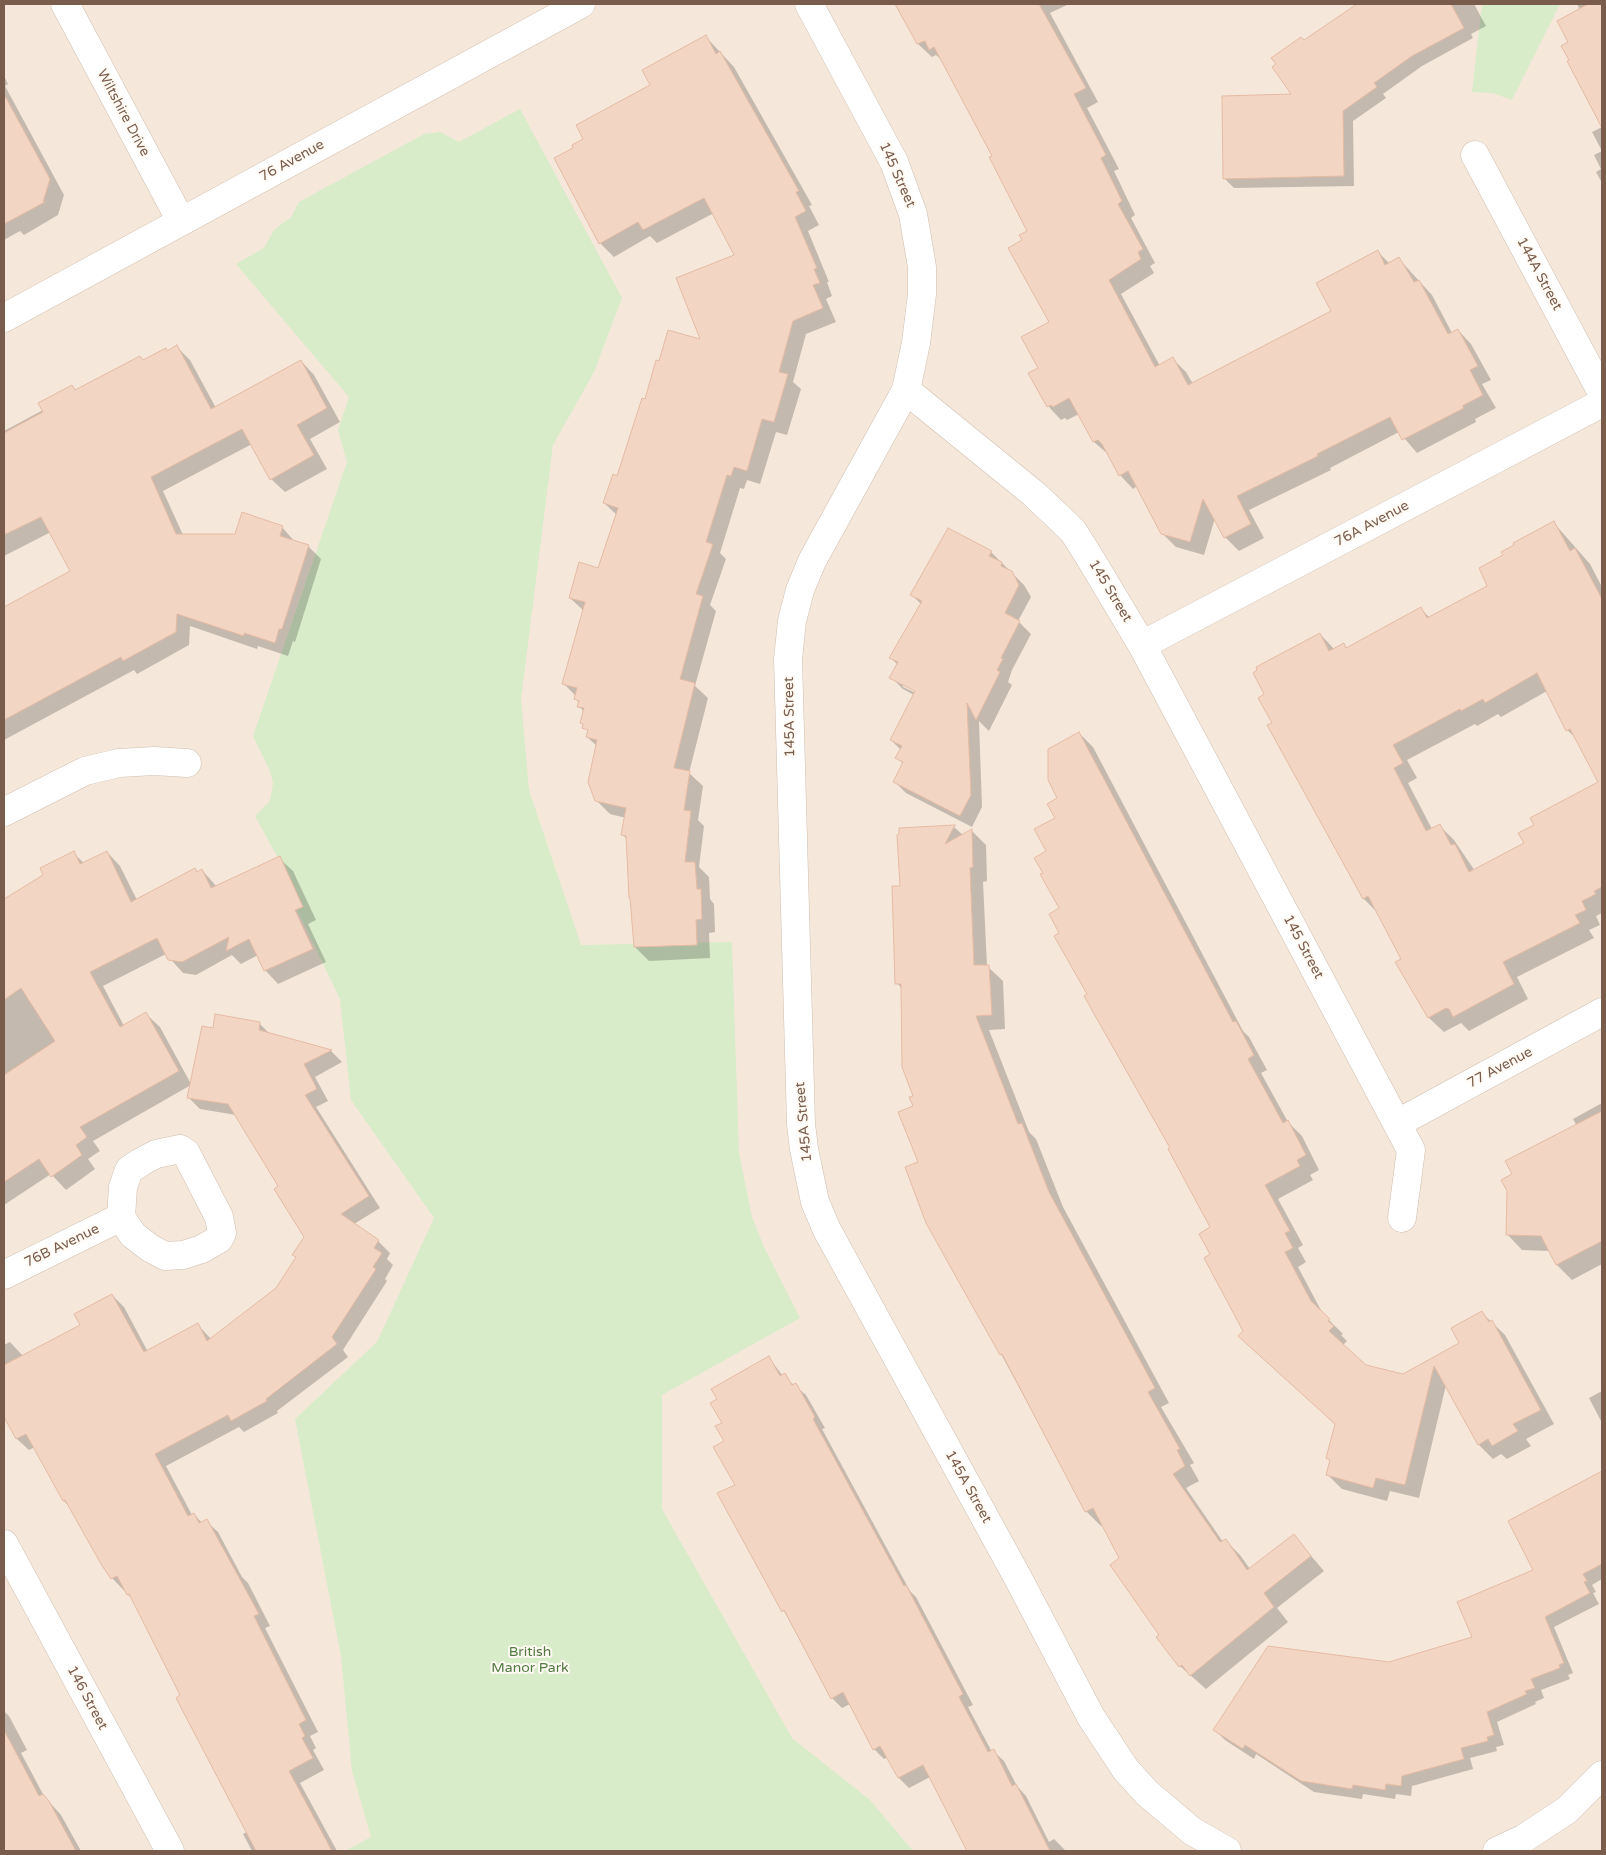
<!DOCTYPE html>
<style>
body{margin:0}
#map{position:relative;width:1606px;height:1855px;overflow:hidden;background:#fdf6ec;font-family:"Varela Round",sans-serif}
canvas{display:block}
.frame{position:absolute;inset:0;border:5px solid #7a5c4d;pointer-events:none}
</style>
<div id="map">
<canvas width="1606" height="1855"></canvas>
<div class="frame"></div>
</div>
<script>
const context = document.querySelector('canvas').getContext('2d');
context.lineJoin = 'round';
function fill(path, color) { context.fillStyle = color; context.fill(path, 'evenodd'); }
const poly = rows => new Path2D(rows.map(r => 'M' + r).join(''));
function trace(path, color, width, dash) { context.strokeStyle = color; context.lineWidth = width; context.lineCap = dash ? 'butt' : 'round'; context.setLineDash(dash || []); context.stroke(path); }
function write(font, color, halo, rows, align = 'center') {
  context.font = font + ' "Varela Round",sans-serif'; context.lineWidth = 4; context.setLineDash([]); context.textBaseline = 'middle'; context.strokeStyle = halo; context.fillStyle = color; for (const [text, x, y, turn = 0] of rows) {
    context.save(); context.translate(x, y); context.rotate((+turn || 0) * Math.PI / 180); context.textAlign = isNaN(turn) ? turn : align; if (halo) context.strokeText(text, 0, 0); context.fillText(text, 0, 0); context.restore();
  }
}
const residential = poly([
 [4,4,1602,4,1602,1851,4,1851]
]);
const green = poly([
 [1482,4,1560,4,1512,100,1493,93,1472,92],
 [520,109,622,298,594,372,553,445,521,699,529,790,581,945,732,942,739,1153,752,1217,764,1247,800,1318,662,1395,662,1509,792,1738,870,1800,913,1851,345,1851,371,1837,352,1771,341,1656,295,1419,377,1342,434,1218,351,1100,340,999,298,912,295,889,255,816,270,801,273,783,270,771,253,736,347,462,338,430,349,397,236,264,264,248,274,230,291,217,299,202,424,134,440,132,459,142]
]);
const shadow = poly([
 [897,4,1069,4,1050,13,1098,102,1087,108,1119,169,1114,171,1135,215,1131,218,1155,263,1150,266,1154,273,1121,294,1160,366,1173,359,1186,372,1193,384,1332,311,1378,252,1390,264,1399,259,1432,295,1452,333,1458,330,1471,344,1491,380,1482,384,1496,408,1475,419,1476,422,1417,453,1399,432,1330,468,1331,470,1249,510,1264,538,1239,551,1225,537,1215,518,1204,555,1176,547,1162,533,1137,486,1133,489,1120,475,1109,455,1094,442,1079,414,1067,420,1065,418,1061,420,1048,406,1039,368,1051,323,1024,241,1029,232,994,156,944,62,936,55,932,57,918,44],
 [1359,4,1474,4,1486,26,1471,34,1473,38,1422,66,1383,94,1386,98,1353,121,1354,186,1234,188,1224,178,1294,96,1304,42],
 [1577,4,1602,4,1602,125,1568,61,1570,60,1570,43,1580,10],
 [706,37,734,67,812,205,809,206,819,225,808,231,829,282,827,282,832,296,826,299,836,322,806,334,793,382,801,389,787,435,776,432,760,484,747,480,744,489,740,488,720,553,726,559,710,605,716,611,695,686,708,698,689,773,703,786,698,820,704,826,699,867,709,877,710,899,714,904,715,932,709,933,710,958,649,961,635,947,627,839,622,834,626,818,610,814,596,800,597,746,587,737,589,732,581,722,584,712,579,706,576,696,563,683,584,611,570,598,598,569,617,515,604,503,618,477,660,363,702,341,736,255,714,213,657,243,650,236,614,257,600,243,555,159,575,148,652,86],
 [4,76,8,84,5,86,64,195,58,215,24,235,20,231,4,240],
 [1602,127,1602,183,1596,172,1601,169,1594,155,1602,151,1592,132],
 [177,347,190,360,216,408,301,361,314,375,340,422,310,439,327,469,285,492,271,479,252,444,163,491,183,535,236,535,282,527,295,542,308,546,321,559,295,642,293,641,288,656,258,646,257,649,190,626,189,645,137,674,134,670,4,740,4,608,72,572,51,532,4,556,4,431,43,410,72,386,76,391],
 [1554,523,1590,564,1602,587,1602,913,1596,916,1600,925,1589,930,1594,938,1517,977,1528,999,1469,1031,1461,1023,1444,1032,1429,1018,1403,960,1379,914,1364,899,1273,723,1266,695,1320,634,1335,650,1344,645,1347,649,1420,608,1430,618,1489,587,1504,555],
 [1547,691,1567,730,1578,740,1600,783,1536,825,1526,844,1475,871,1454,840,1439,825,1432,829,1408,783,1417,778,1407,760,1475,724,1477,726,1498,714,1501,717],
 [991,552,1024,585,1031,597,1018,621,1031,634,1012,670,1008,682,1012,685,989,731,979,721,982,807,972,827,906,793,894,781,903,764,897,757,901,750,891,740,914,695,903,689,891,677,898,665,891,658,921,604,912,595],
 [903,684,921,693,920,695,903,687],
 [1079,733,1093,747,1243,1031,1249,1037,1267,1070,1261,1073,1288,1122,1302,1136,1319,1170,1310,1175,1313,1180,1278,1199,1303,1245,1298,1248,1306,1262,1298,1267,1323,1314,1343,1334,1341,1335,1347,1341,1343,1345,1365,1366,1403,1376,1460,1344,1482,1313,1505,1335,1554,1424,1526,1439,1531,1446,1507,1459,1501,1454,1493,1459,1479,1445,1446,1385,1419,1498,1390,1491,1387,1501,1342,1489,1328,1475,1336,1425,1254,1349,1212,1255,1212,1228,1172,1148,1089,995,1061,934,1060,909,1044,873,1047,851,1057,818,1059,798],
 [954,827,963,835,972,831,986,845,987,881,983,882,987,966,1003,981,1005,1029,989,1030,1029,1132,1036,1139,1063,1207,1169,1403,1161,1407,1194,1463,1190,1465,1199,1481,1186,1488,1223,1542,1225,1540,1240,1555,1250,1569,1294,1536,1324,1571,1277,1608,1288,1622,1206,1689,1180,1666,1161,1635,1103,1525,1101,1526,1086,1511,1001,1354,919,1163,902,989,897,983,901,887,900,830],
 [107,852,120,866,137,900,195,869,198,872,202,870,217,887,279,858,293,871,316,920,308,924,326,962,278,984,265,970,258,955,241,964,232,955,196,975,183,973,166,954,103,986,124,1026,146,1014,160,1027,191,1084,214,1029,259,1023,270,1034,331,1051,342,1062,315,1077,328,1101,316,1107,380,1208,354,1224,378,1241,390,1253,387,1259,393,1265,385,1279,387,1281,343,1350,348,1357,277,1411,278,1413,244,1432,239,1427,166,1466,192,1515,194,1514,202,1523,206,1521,218,1532,242,1577,248,1583,270,1626,265,1628,318,1732,310,1736,316,1748,313,1750,324,1770,300,1783,337,1851,252,1851,243,1834,247,1832,134,1601,112,1578,72,1509,64,1501,35,1447,29,1450,17,1439,4,1414,4,1345,10,1342,23,1356,81,1325,112,1295,124,1307,148,1352,198,1325,211,1339,277,1289,297,1258,305,1237,280,1186,236,1115,200,1109,188,1097,191,1085,93,1141,100,1151,88,1159,95,1169,66,1190,51,1174,4,1205,4,901,45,875,73,853,84,863],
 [1602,1103,1602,1264,1572,1280,1557,1265,1550,1251,1522,1250,1507,1234,1513,1175,1577,1126,1573,1119],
 [769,1358,783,1376,806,1395,825,1428,822,1429,910,1591,916,1597,973,1705,968,1707,992,1752,993,1751,1004,1761,1017,1786,1026,1796,1049,1842,1054,1839,1066,1851,969,1851,930,1777,909,1788,899,1778,888,1757,884,1759,874,1749,850,1704,842,1708,832,1698,719,1493,736,1486,725,1441,724,1423],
 [1602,1391,1602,1423,1589,1398],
 [1602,1472,1602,1579,1592,1585,1596,1592,1593,1593,1599,1604,1554,1627,1573,1673,1568,1675,1570,1679,1541,1690,1544,1698,1535,1702,1536,1704,1497,1722,1504,1745,1496,1747,1497,1751,1470,1758,1473,1769,1412,1786,1411,1796,1396,1794,1395,1799,1363,1794,1362,1799,1314,1792,1256,1754,1254,1759,1225,1740,1215,1730,1389,1663,1474,1637,1535,1570,1509,1521],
 [4,1711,9,1716,27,1750,21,1753,44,1796,61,1815,81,1851,4,1851]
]);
const building = poly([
 [895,4,1039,4,1086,88,1074,94,1106,155,1101,158,1122,201,1118,204,1143,249,1138,252,1141,259,1109,280,1155,367,1173,357,1188,385,1331,311,1316,283,1378,250,1385,265,1399,257,1414,282,1419,280,1448,334,1458,329,1478,366,1470,370,1483,395,1462,406,1464,408,1402,440,1390,417,1317,454,1318,456,1237,496,1251,524,1224,538,1203,499,1190,542,1161,534,1128,471,1119,476,1102,444,1098,440,1093,442,1069,398,1053,407,1051,405,1047,407,1028,373,1038,368,1021,337,1049,322,1008,248,1022,240,1019,235,1027,231,989,157,992,156,934,47,929,50,925,41,917,44,895,4],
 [1357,4,1451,4,1464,28,1412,56,1374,83,1377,87,1343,111,1344,176,1223,179,1222,96,1291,94,1272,67,1276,64,1271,58,1301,37,1304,40,1357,4],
 [1588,4,1602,4,1602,128,1567,61,1569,60,1561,46,1568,42,1557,21,1588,4],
 [706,35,716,54,720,51,799,191,796,192,806,211,795,217,817,268,814,269,820,283,813,285,823,308,793,321,779,372,788,374,774,422,762,419,747,471,734,467,731,476,727,475,706,542,713,544,696,594,703,596,680,679,695,683,674,768,690,771,684,810,691,811,685,862,695,862,697,889,701,889,702,919,696,920,697,945,634,947,630,898,629,898,626,836,621,835,626,808,595,801,588,782,597,740,586,737,588,730,582,728,583,724,580,723,584,708,577,707,579,701,574,699,577,688,562,684,585,602,569,598,579,562,598,568,618,508,603,503,613,474,617,476,642,398,645,399,656,360,659,361,668,330,700,339,676,278,734,255,704,198,643,230,638,222,599,244,554,158,573,148,572,145,583,139,576,125,650,85,642,70,706,35],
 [4,94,50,179,43,202,45,202,4,224,4,94],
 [177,345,211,409,301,360,327,408,297,425,314,455,270,480,242,429,151,477,176,534,235,534,242,512,283,526,280,536,309,545,282,629,279,629,275,643,244,633,244,636,177,614,176,632,123,661,121,657,4,720,4,607,70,571,41,517,4,535,4,433,43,412,38,403,72,385,75,390,140,356,143,360,166,348,167,351,177,345],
 [1554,521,1570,551,1575,548,1602,599,1602,887,1594,891,1596,894,1582,901,1586,910,1575,915,1580,923,1503,962,1514,984,1453,1017,1449,1009,1446,1008,1428,1018,1395,962,1401,959,1368,896,1363,899,1267,725,1272,723,1258,698,1264,694,1253,673,1257,670,1256,667,1320,633,1329,651,1344,643,1346,648,1421,607,1427,618,1487,586,1479,568,1503,555,1501,552,1514,545,1513,543,1554,521],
 [1537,673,1566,731,1570,729,1598,782,1530,818,1534,825,1518,833,1524,843,1469,872,1455,844,1451,845,1440,824,1426,831,1394,768,1403,763,1393,745,1460,709,1461,711,1483,699,1485,703,1537,673],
 [948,528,992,551,989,556,1002,562,1001,566,1012,571,1019,585,1005,613,1020,621,1001,658,1003,659,997,670,1000,672,976,720,967,703,971,795,960,816,893,782,903,762,895,758,902,746,890,740,915,691,889,678,898,662,889,658,922,601,910,595,948,528],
 [1079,732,1233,1022,1236,1021,1254,1055,1248,1059,1283,1123,1288,1120,1306,1155,1297,1160,1300,1166,1265,1185,1290,1231,1285,1233,1293,1248,1285,1252,1311,1301,1330,1319,1328,1321,1334,1326,1329,1331,1366,1365,1403,1374,1459,1343,1451,1328,1482,1311,1489,1322,1492,1320,1541,1410,1513,1424,1518,1431,1492,1446,1488,1439,1478,1445,1434,1366,1405,1485,1376,1478,1373,1488,1326,1475,1330,1460,1326,1458,1335,1424,1238,1336,1243,1331,1204,1258,1210,1254,1199,1234,1210,1227,1168,1149,1170,1148,1084,996,1087,994,1054,936,1059,933,1049,914,1059,908,1040,874,1043,873,1034,858,1046,851,1034,829,1055,818,1047,804,1057,798,1048,780,1048,749,1079,732],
 [955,825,945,844,972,829,973,867,970,868,974,965,989,965,992,1015,976,1016,1018,1124,1022,1123,1049,1192,1155,1388,1148,1392,1180,1449,1177,1450,1185,1466,1173,1474,1220,1542,1226,1539,1247,1570,1294,1534,1311,1556,1264,1593,1274,1607,1190,1676,1182,1665,1179,1667,1156,1637,1159,1635,1110,1565,1119,1558,1093,1508,1085,1512,1002,1354,1000,1355,960,1284,926,1223,905,1167,918,1162,898,1112,913,1106,909,1097,913,1096,902,1067,901,984,895,984,892,886,900,886,897,835,899,834,899,828,955,825],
 [74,851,80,864,107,851,131,902,195,868,197,872,202,869,211,888,280,856,303,907,295,910,313,949,264,971,249,939,226,951,229,937,182,962,168,960,157,938,90,972,120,1027,146,1012,179,1071,80,1127,87,1137,76,1145,82,1155,51,1177,39,1159,4,1182,4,1075,55,1041,21,988,4,1000,4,899,43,875,40,868,74,851],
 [215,1014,260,1022,259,1030,332,1050,304,1064,317,1089,305,1095,369,1196,341,1214,379,1240,374,1248,382,1253,373,1267,376,1269,332,1337,337,1344,266,1399,267,1401,231,1421,228,1415,155,1454,188,1516,194,1513,199,1523,207,1519,259,1614,254,1616,306,1720,299,1724,305,1736,302,1738,313,1758,289,1771,332,1851,256,1851,176,1698,180,1695,129,1594,127,1595,117,1576,111,1579,101,1564,65,1500,63,1501,26,1434,16,1439,4,1417,4,1365,80,1325,74,1314,112,1294,144,1352,198,1323,207,1341,276,1288,296,1257,292,1255,304,1237,274,1189,278,1186,228,1104,187,1098,202,1026,213,1028,215,1014],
 [1602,1111,1602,1241,1556,1265,1541,1236,1506,1235,1507,1191,1501,1180,1512,1174,1505,1161,1602,1111],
 [769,1356,780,1376,785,1373,792,1385,796,1383,815,1417,813,1419,904,1586,906,1585,963,1694,959,1697,988,1752,994,1749,1012,1786,1016,1784,1050,1851,967,1851,923,1765,898,1778,880,1746,873,1750,843,1692,831,1699,784,1610,782,1612,717,1493,735,1485,713,1447,724,1441,715,1426,722,1423,710,1403,717,1399,711,1389,769,1356],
 [1602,1471,1602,1564,1583,1574,1587,1581,1584,1582,1590,1593,1545,1617,1564,1663,1559,1665,1560,1668,1531,1679,1535,1688,1525,1691,1527,1694,1487,1712,1494,1735,1487,1737,1488,1741,1461,1748,1464,1759,1402,1776,1401,1786,1386,1784,1385,1790,1353,1785,1352,1789,1301,1781,1245,1745,1243,1749,1213,1730,1268,1646,1389,1662,1472,1637,1457,1602,1533,1570,1508,1521,1602,1471],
 [4,1730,39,1796,43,1794,49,1801,76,1851,4,1851,4,1730]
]);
const street = poly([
 [65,4,181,221],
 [809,4,894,162,913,214,922,267,922,294,916,343,906,390,1034,494,1073,531,1090,558,1142,645,1411,1150,1402,1218],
 [1475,155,1602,393],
 [906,390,812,561,800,590,792,621,788,659,801,1124,804,1149,815,1202,827,1230,1018,1578,1091,1717,1126,1770,1147,1793,1192,1831,1227,1851],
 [1142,645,1602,403],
 [4,812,85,771,119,763,154,761,187,763],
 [1398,1123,1602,1012],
 [180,1149,186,1153,219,1217,222,1233,219,1239,202,1249,183,1255,165,1256,150,1248,133,1235,121,1217,123,1187,129,1170,141,1162,156,1154,180,1149],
 [4,1275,121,1217],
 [4,1544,170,1851],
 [1497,1851,1523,1839,1567,1810,1602,1775]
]);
const secondary = poly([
 [4,318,581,4]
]);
const streetNames = [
 ["Wiltshire Drive",123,113,62],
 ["76 Avenue",292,161,-29],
 ["145 Street",897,175,66],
 ["144A Street",1539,274,62],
 ["76A Avenue",1372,524,-28],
 ["145 Street",1110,591,59],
 ["145A Street",790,717,-91],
 ["145 Street",1303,947,62],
 ["77 Avenue",1500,1068,-28],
 ["145A Street",804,1122,-95],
 ["76B Avenue",62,1246,-26],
 ["145A Street",968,1487,61],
 ["146 Street",87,1698,62]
];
const parkNames = [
 ["British",530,1652],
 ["Manor Park",530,1668]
];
fill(residential, '#f5e8da');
fill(green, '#d8ecc9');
fill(shadow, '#0003');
fill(building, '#f3d5c3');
trace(building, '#e6bba3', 1);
trace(street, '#d1beb0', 29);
trace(secondary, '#d6c0b0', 29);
trace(street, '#fff', 28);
trace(secondary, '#fff', 28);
write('14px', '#7a5c4d', '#fffaf3', streetNames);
write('14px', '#537a41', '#fffaf3', parkNames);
</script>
